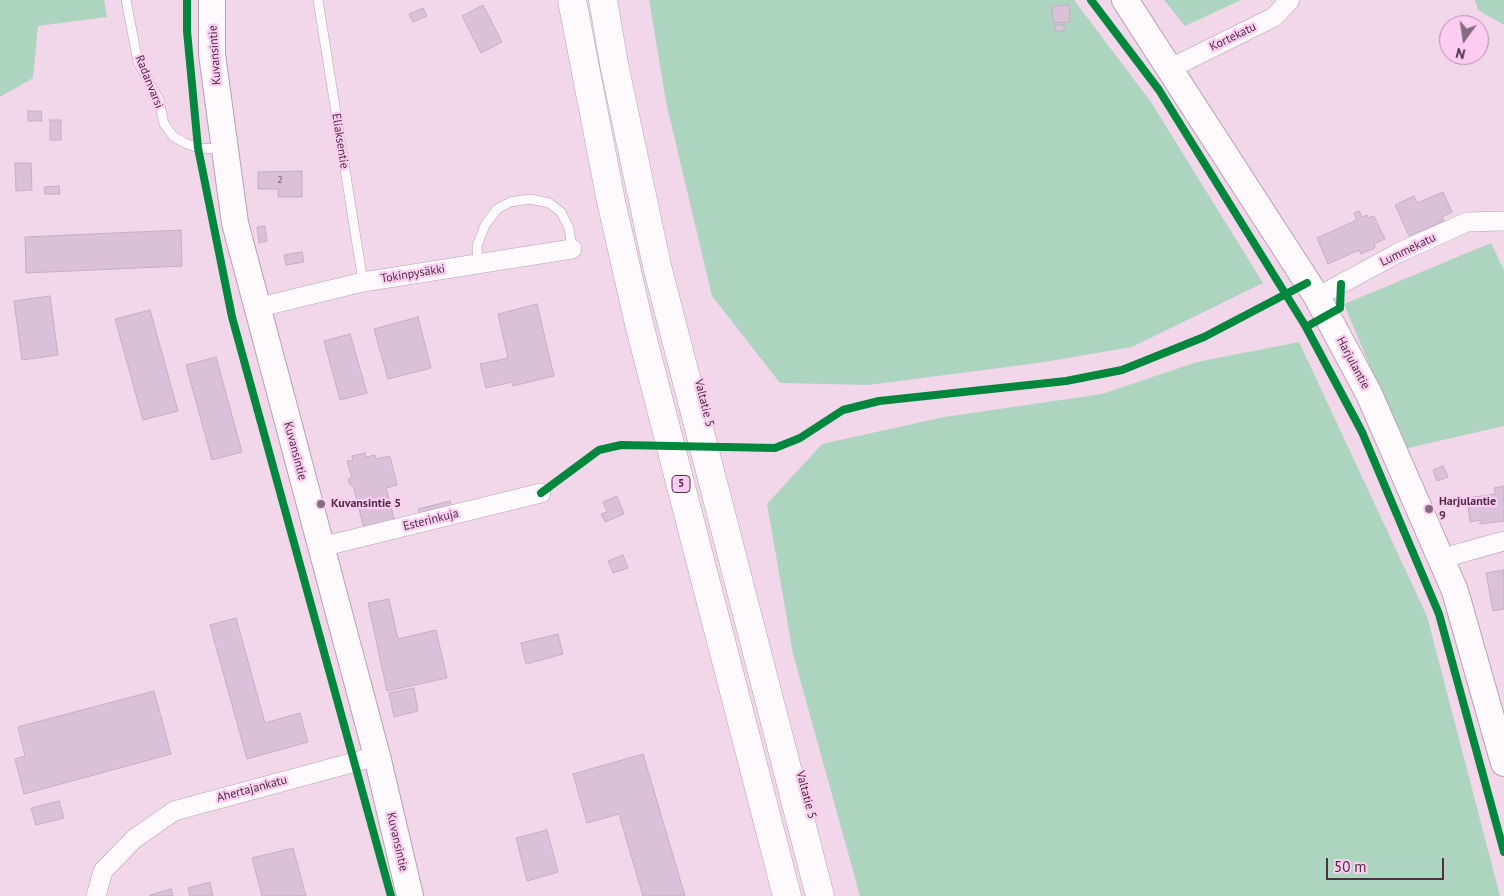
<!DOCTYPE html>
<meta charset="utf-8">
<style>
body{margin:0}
#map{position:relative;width:1504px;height:896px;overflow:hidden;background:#f2d7eb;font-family:"PT Sans",sans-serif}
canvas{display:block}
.north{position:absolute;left:1439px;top:15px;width:50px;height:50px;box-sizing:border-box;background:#fdccf0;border:1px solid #b58eab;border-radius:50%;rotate:194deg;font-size:14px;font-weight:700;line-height:20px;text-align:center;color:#4a3144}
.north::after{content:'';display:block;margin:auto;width:18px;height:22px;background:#856b7e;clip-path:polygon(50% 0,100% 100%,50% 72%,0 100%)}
.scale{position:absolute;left:1326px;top:858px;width:118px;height:22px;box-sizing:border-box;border:2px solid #4a3144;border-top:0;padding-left:6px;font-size:15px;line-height:18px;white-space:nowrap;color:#4a3144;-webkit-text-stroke:4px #fdccf0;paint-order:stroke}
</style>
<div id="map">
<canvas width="1504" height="896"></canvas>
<div class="north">N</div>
<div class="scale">50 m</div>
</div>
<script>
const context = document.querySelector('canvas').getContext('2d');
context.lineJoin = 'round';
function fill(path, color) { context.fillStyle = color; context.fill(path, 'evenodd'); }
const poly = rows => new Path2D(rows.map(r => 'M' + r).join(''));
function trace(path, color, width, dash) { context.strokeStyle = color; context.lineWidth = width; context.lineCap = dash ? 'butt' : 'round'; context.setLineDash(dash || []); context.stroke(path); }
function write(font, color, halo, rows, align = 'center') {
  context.font = font + ' "PT Sans",sans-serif'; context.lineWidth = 4.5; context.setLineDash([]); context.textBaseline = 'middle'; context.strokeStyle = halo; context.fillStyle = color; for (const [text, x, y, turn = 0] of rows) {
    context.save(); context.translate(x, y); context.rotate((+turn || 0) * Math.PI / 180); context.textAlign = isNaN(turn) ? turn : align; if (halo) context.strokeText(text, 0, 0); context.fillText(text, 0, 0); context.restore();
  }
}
const green = poly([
 [0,0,104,0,107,17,38,26,33,78,0,97],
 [649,0,1074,0,1151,102,1263,283,1132,347,1038,363,868,385,780,383,712,296,666,102],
 [1164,0,1241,0,1185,26],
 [1475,0,1504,0,1504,25,1478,10],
 [1491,243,1504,270,1504,426,1404,449,1344,304],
 [1299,342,1427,616,1500,896,860,896,793,654,767,504,822,444,944,417,1102,394,1197,362]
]);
const building = poly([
 [483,5,502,42,481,53,462,16,483,5],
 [1069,5,1070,22,1053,23,1052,6,1069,5],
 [423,8,427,16,413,22,409,14,423,8],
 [1055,25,1064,25,1064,31,1055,31,1055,25],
 [28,111,41,111,42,121,28,121,28,111],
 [50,120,61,120,61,140,50,140,50,120],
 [15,163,31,163,32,190,16,191,15,163],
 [302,171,302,197,278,197,278,189,258,189,258,172,302,171],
 [59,186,60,194,45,194,44,187,59,186],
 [1443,192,1452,212,1442,217,1444,221,1409,236,1395,205,1414,196,1417,203,1443,192],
 [1359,211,1362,217,1367,215,1368,218,1374,216,1385,239,1374,244,1375,248,1361,254,1359,250,1328,264,1317,238,1357,220,1354,213,1359,211],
 [265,226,267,241,259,243,257,227,265,226],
 [181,230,182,266,26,273,25,237,181,230],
 [302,252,304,262,286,265,284,255,302,252],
 [50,296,58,355,22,360,14,301,50,296],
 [537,304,554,376,513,386,512,382,486,388,480,364,508,358,498,314,537,304],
 [150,310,178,411,143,420,115,319,150,310],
 [418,317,431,368,388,379,374,329,418,317],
 [350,334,367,393,340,400,324,341,350,334],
 [216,357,242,452,212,460,186,365,216,357],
 [365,453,366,457,375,455,376,459,390,456,397,485,386,488,395,522,364,529,353,485,350,485,348,479,352,478,347,461,353,460,352,456,365,453],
 [1443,466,1448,477,1437,481,1433,470,1443,466],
 [1504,486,1504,521,1480,524,1480,520,1470,522,1467,498,1495,494,1494,488,1504,486],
 [617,496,624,514,605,522,601,514,607,512,603,502,617,496],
 [450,501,453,515,422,522,418,509,450,501],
 [623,555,628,568,613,573,608,561,623,555],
 [1504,570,1504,609,1493,611,1486,573,1504,570],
 [389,599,398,639,436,630,447,678,387,691,368,603,389,599],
 [236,618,265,723,300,713,308,742,247,759,210,625,236,618],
 [558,634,563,654,526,664,521,643,558,634],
 [414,688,418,711,394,717,389,693,414,688],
 [154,691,171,754,24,794,15,759,25,756,18,727,154,691],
 [643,754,685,896,643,896,619,814,587,823,573,774,643,754],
 [59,801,64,818,36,825,31,808,59,801],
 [547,830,558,872,527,881,516,838,547,830],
 [293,848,306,896,262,896,252,858,293,848],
 [210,882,213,896,190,896,188,888,210,882],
 [171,889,173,896,150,896,150,895,171,889]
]);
const lane = poly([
 [126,0,138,62,159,100,164,124,173,136,185,143,198,148,222,149],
 [318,0,363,282],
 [478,264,477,246,485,225,497,209,510,202,530,199,549,203,561,212,569,228,572,249]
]);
const street = poly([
 [1171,68,1274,17,1290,0],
 [1317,297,1398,253,1467,222,1504,221],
 [256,308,363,282,572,249],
 [321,547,541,493],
 [1440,559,1504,541],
 [96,896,103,871,134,839,174,811,377,756]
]);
const secondary = poly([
 [212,0,212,54,235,223,377,756,410,896],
 [1125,0,1317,297,1369,394,1455,591,1504,763]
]);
const highway = poly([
 [572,0,611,201,639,324,787,896],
 [603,0,614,64,657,266,820,896]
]);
const cycleway = poly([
 [187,0,187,31,198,148,232,317,391,896],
 [1091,0,1159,90,1306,327,1362,432,1439,614,1504,852],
 [1306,327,1340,308,1341,284],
 [541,493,599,450,621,445,775,448,800,438,843,410,879,401,1066,381,1122,370,1204,337,1307,283]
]);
const markers = [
 [321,504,5,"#856b7e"],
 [1429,509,5,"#856b7e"]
];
const numberNames = [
 ["2",280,180]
];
const shields = [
 [681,484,18]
];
const shieldNames = [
 ["5",681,484]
];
const streetNames = [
 ["Kortekatu",1233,37,-26],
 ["Kuvansintie",215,55,-94],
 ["Radanvarsi",149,82,68],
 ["Eliaksentie",340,141,81],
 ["Lummekatu",1408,250,-26],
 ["Tokinpysäkki",413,274,-9],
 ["Harjulantie",1353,363,62],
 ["Valtatie 5",704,403,76],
 ["Kuvansintie",295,451,75],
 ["Esterinkuja",431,520,-14],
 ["Ahertajankatu",252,789,-15],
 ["Valtatie 5",806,795,75],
 ["Kuvansintie",397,842,77]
];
const poiNames = [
 ["Harjulantie",1439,502],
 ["9",1439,516],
 ["Kuvansintie 5",331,504]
];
fill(green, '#add4be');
fill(building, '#d9c1da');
trace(building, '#c3afc3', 1);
trace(lane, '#b7a1b2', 10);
trace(street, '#b7a1b2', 20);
trace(secondary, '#b7a1b2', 28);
trace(highway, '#b7a1b2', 29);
trace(lane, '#fdf9fc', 9);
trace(street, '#fdf9fc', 19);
trace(secondary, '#fdf9fc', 26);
trace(highway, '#fdf9fc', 28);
trace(cycleway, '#00873e', 8);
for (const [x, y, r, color] of markers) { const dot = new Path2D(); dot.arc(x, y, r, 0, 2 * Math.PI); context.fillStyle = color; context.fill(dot); trace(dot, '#fdccf0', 2); }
write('10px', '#6f566b', null, numberNames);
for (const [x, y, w] of shields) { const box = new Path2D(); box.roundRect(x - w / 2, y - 8.5, w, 17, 4); context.fillStyle = '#fdccf0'; context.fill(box); trace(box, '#4a3144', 1); }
write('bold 11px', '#4a3144', null, shieldNames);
write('12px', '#4a3144', '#fdccf0', streetNames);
write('bold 12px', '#4a3144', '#fdccf0', poiNames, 'left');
</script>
